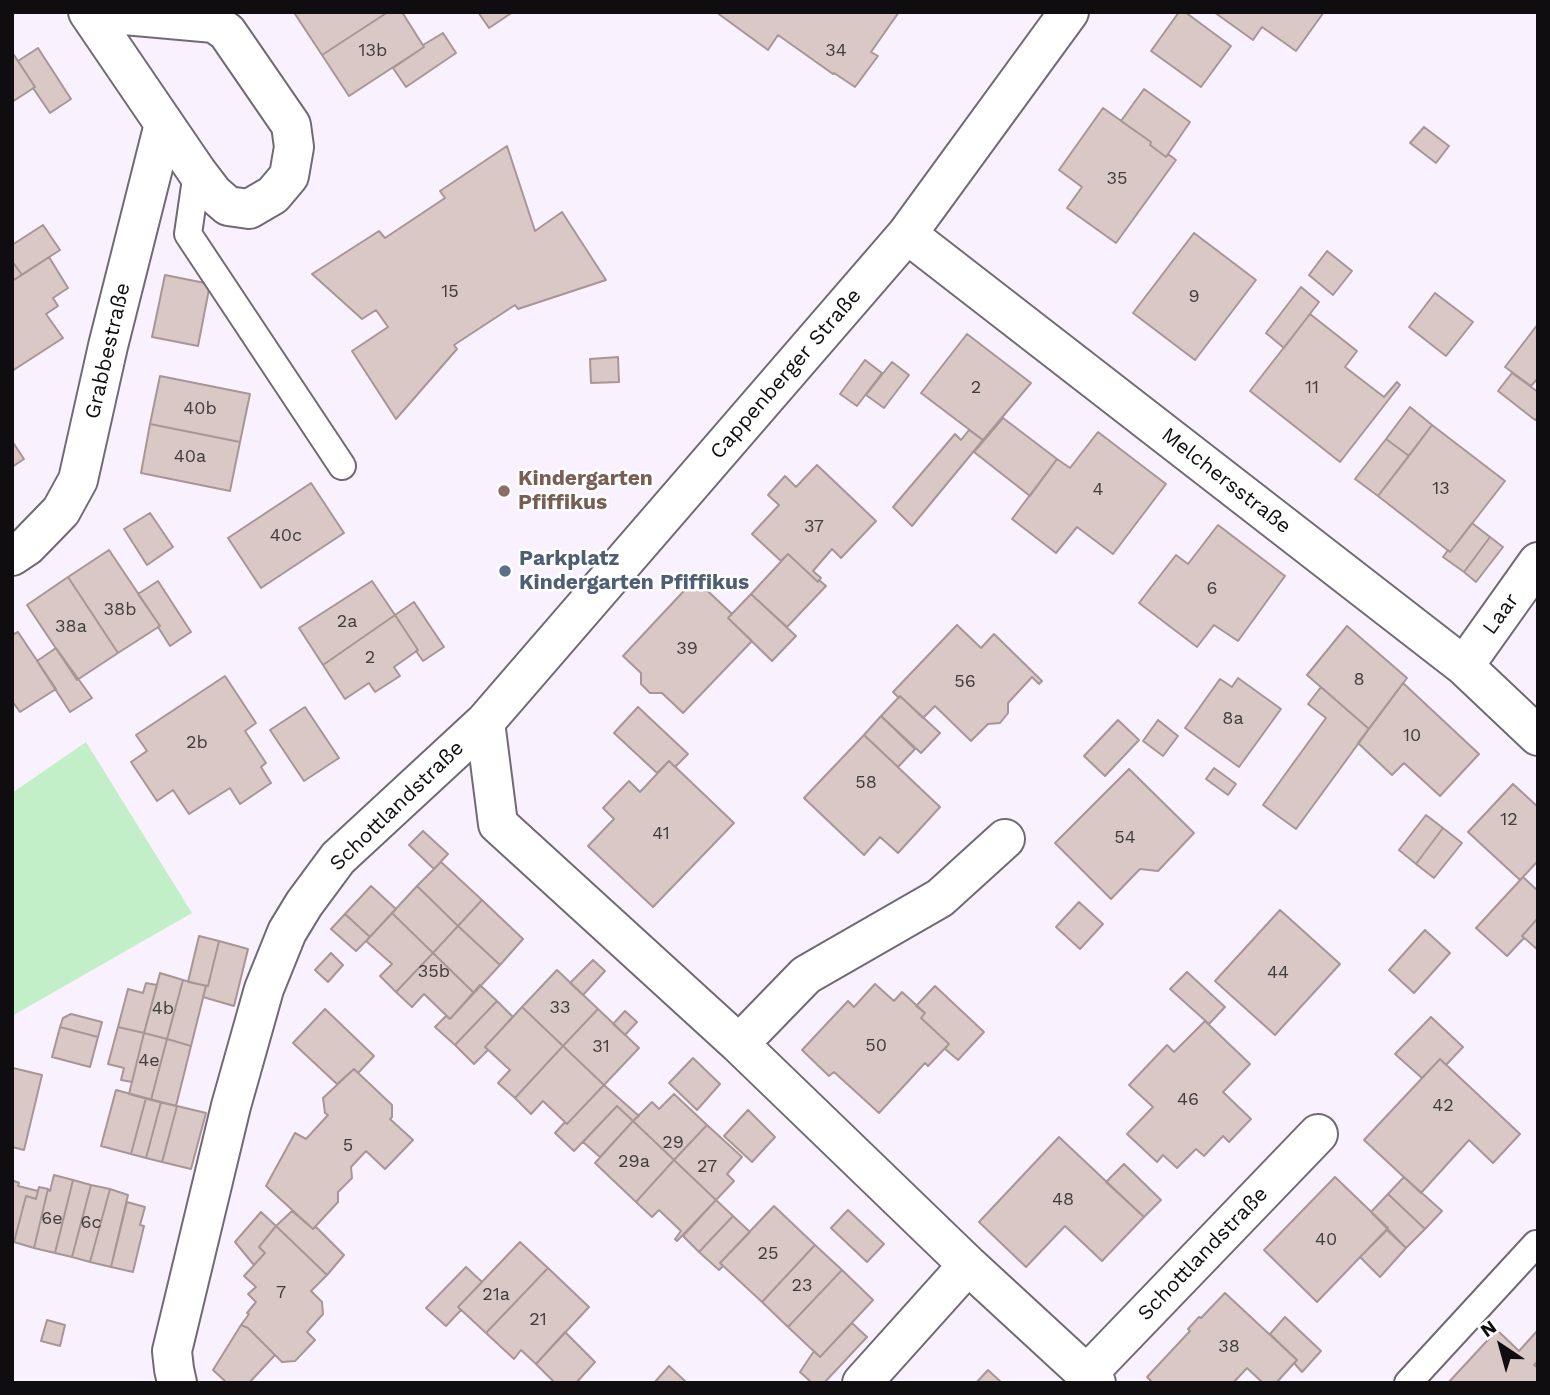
<!DOCTYPE html>
<meta charset="utf-8">
<style>
body{margin:0}
#map{position:relative;width:1550px;height:1395px;overflow:hidden;background:#faf1fe;font-family:"Work Sans",sans-serif}
canvas{display:block}
.frame{position:absolute;inset:0;border:14px solid #100d11;pointer-events:none}
.north{position:absolute;left:1466px;top:1311px;width:70px;height:70px;-webkit-text-stroke:5px #fff;paint-order:stroke;rotate:324deg;font-size:19px;font-weight:700;line-height:28px;text-align:center;color:#100d11}
.north::after{content:'';display:block;margin:auto;width:24px;height:32px;background:#100d11;clip-path:polygon(50% 0,100% 100%,50% 72%,0 100%)}
</style>
<div id="map">
<canvas width="1550" height="1395"></canvas>
<div class="frame"></div>
<div class="north">N</div>
</div>
<script>
const context = document.querySelector('canvas').getContext('2d');
context.lineJoin = 'round';
function fill(path, color) { context.fillStyle = color; context.fill(path, 'evenodd'); }
const poly = rows => new Path2D(rows.map(r => 'M' + r).join(''));
function trace(path, color, width, dash) { context.strokeStyle = color; context.lineWidth = width; context.lineCap = dash ? 'butt' : 'round'; context.setLineDash(dash || []); context.stroke(path); }
function write(font, color, halo, rows, align = 'center') {
  context.font = font + ' "Work Sans",sans-serif'; context.lineWidth = 5; context.setLineDash([]); context.textBaseline = 'middle'; context.strokeStyle = halo; context.fillStyle = color; for (const [text, x, y, turn = 0] of rows) {
    context.save(); context.translate(x, y); context.rotate((+turn || 0) * Math.PI / 180); context.textAlign = isNaN(turn) ? turn : align; if (halo) context.strokeText(text, 0, 0); context.fillText(text, 0, 0); context.restore();
  }
}
const green = poly([
 [86,742,192,913,12,1016,12,793]
]);
const building = poly([
 [298,12,388,12,322,55,295,14,298,12],
 [388,12,402,12,424,47,349,96,322,55,388,12],
 [478,12,513,12,489,28,478,12],
 [716,12,899,12,871,52,878,56,855,87,834,73,833,74,778,35,768,50,716,12],
 [1179,12,1185,12,1231,46,1201,87,1151,51,1179,12],
 [1214,12,1324,12,1296,51,1262,27,1253,40,1214,12],
 [443,33,456,53,406,87,393,68,424,47,423,45,443,33],
 [38,48,71,99,50,113,33,88,35,87,18,61,38,48],
 [12,52,35,87,12,102,12,52],
 [1144,89,1190,122,1166,157,1150,145,1151,142,1121,121,1144,89],
 [1103,108,1151,142,1150,145,1166,157,1168,154,1176,160,1116,243,1067,208,1082,187,1059,170,1103,108],
 [1424,127,1449,146,1436,163,1410,143,1424,127],
 [507,146,535,231,562,212,606,280,518,309,515,305,454,345,457,349,396,419,352,351,388,327,376,310,362,319,312,274,379,231,385,238,445,198,440,191,507,146],
 [43,225,60,250,22,275,12,261,12,245,43,225],
 [1194,233,1256,280,1195,360,1133,313,1194,233],
 [1327,251,1352,271,1333,295,1309,275,1327,251],
 [49,257,68,288,53,298,58,306,46,314,63,338,12,371,12,281,49,257],
 [12,261,22,275,12,281,12,261],
 [165,275,210,284,198,346,152,337,165,275],
 [1301,287,1319,302,1284,348,1266,333,1301,287],
 [1435,293,1473,322,1446,356,1409,327,1435,293],
 [1310,314,1357,351,1345,367,1384,397,1397,382,1400,385,1340,462,1250,391,1310,314],
 [1538,324,1538,378,1531,386,1505,367,1538,324],
 [967,334,1031,383,983,440,921,393,967,334],
 [618,357,619,382,591,383,590,359,618,357],
 [865,360,882,373,857,406,840,394,865,360],
 [892,362,909,375,884,408,866,395,892,362],
 [1512,373,1538,392,1538,417,1535,420,1498,391,1512,373],
 [160,376,250,394,240,442,150,424,160,376],
 [1410,407,1432,425,1409,456,1386,439,1410,407],
 [1003,418,1057,459,1030,496,974,452,1003,418],
 [150,424,240,442,230,491,141,473,150,424],
 [1432,425,1505,481,1450,552,1378,496,1432,425],
 [969,430,983,440,912,526,893,507,955,434,961,440,969,430],
 [1098,432,1166,484,1113,554,1077,527,1056,553,1012,519,1057,459,1070,468,1098,432],
 [1386,439,1409,456,1378,496,1355,479,1386,439],
 [12,441,24,459,12,467,12,441],
 [817,465,876,521,841,558,832,549,813,571,821,578,818,582,788,554,781,561,752,534,779,505,768,495,785,476,796,487,817,465],
 [311,483,344,533,261,588,228,538,311,483],
 [150,513,173,547,147,565,124,529,150,513],
 [1472,523,1490,537,1464,572,1443,557,1448,550,1450,552,1472,523],
 [1218,525,1285,576,1238,641,1214,625,1197,647,1139,603,1176,555,1188,564,1218,525],
 [1490,537,1503,547,1476,582,1464,572,1490,537],
 [109,550,160,626,118,653,68,577,109,550],
 [788,554,818,582,819,580,826,586,787,627,751,594,788,554],
 [68,577,118,653,77,680,27,605,68,577],
 [695,579,732,614,728,618,752,641,683,713,662,693,650,693,641,684,641,673,623,656,695,579],
 [158,581,191,632,170,646,158,627,160,626,138,594,158,581],
 [372,581,395,615,323,665,299,628,372,581],
 [751,594,796,636,772,661,728,618,751,594],
 [414,602,444,647,423,661,416,651,418,650,395,615,414,602],
 [395,615,418,650,394,667,400,676,375,692,369,683,345,699,323,665,395,615],
 [957,625,981,648,994,634,1042,681,1039,684,1032,677,1008,703,1008,713,1000,723,988,724,971,741,935,706,923,718,900,696,899,698,893,692,957,625],
 [1347,626,1407,678,1369,729,1307,675,1347,626],
 [18,632,56,689,20,712,12,701,12,635,18,632],
 [56,648,92,698,70,712,37,661,56,648],
 [225,676,256,723,245,731,266,763,261,767,271,783,240,804,230,788,189,814,173,790,157,801,131,762,147,751,136,735,225,676],
 [1238,678,1281,709,1239,767,1185,728,1220,679,1232,687,1238,678],
 [1403,683,1479,754,1440,796,1404,763,1392,775,1358,743,1403,683],
 [1321,687,1369,729,1296,829,1263,805,1326,718,1308,704,1321,687],
 [900,696,940,733,921,753,881,716,900,696],
 [305,707,339,758,304,781,270,730,305,707],
 [638,707,688,754,675,767,669,761,657,773,614,733,638,707],
 [881,716,915,749,898,767,864,735,881,716],
 [1118,720,1139,740,1105,776,1084,756,1118,720],
 [1158,720,1178,736,1163,756,1143,741,1158,720],
 [864,735,940,807,898,853,880,837,864,855,804,798,864,735],
 [669,761,734,823,653,907,588,846,614,819,603,808,629,781,640,792,669,761],
 [1214,768,1236,784,1228,795,1206,779,1214,768],
 [1129,769,1194,833,1158,871,1140,869,1111,899,1055,843,1129,769],
 [1513,784,1538,807,1538,861,1520,880,1468,832,1513,784],
 [1426,815,1443,828,1416,864,1399,850,1426,815],
 [1443,828,1462,843,1434,878,1416,864,1443,828],
 [423,831,448,854,434,869,409,845,423,831],
 [441,862,482,900,458,926,417,886,441,862],
 [1523,877,1538,891,1538,918,1522,936,1524,938,1507,956,1476,928,1523,877],
 [371,886,396,909,370,937,345,914,371,886],
 [417,886,458,926,433,953,392,913,417,886],
 [482,900,523,939,500,965,458,926,482,900],
 [1079,902,1103,924,1080,949,1056,927,1079,902],
 [1280,910,1340,964,1275,1035,1215,981,1280,910],
 [392,913,433,953,396,992,380,976,392,964,366,941,392,913],
 [345,914,370,937,356,951,331,929,345,914],
 [1538,918,1538,950,1522,936,1538,918],
 [458,926,500,965,474,993,433,953,458,926],
 [1425,930,1450,953,1414,993,1389,970,1425,930],
 [199,936,219,941,208,986,188,982,199,936],
 [219,941,248,949,234,1006,203,997,206,986,208,986,219,941],
 [331,953,343,965,328,982,315,970,331,953],
 [433,953,474,993,450,1019,424,994,412,1007,396,992,433,953],
 [593,960,605,971,583,995,570,983,593,960],
 [557,970,598,1009,563,1046,522,1007,557,970],
 [1187,972,1225,1007,1209,1024,1170,989,1187,972],
 [160,973,183,980,167,1039,144,1033,160,973],
 [183,980,206,986,191,1046,167,1039,183,980],
 [146,983,157,985,144,1033,118,1027,128,989,143,993,146,983],
 [875,984,894,1001,902,992,925,1013,921,1018,949,1044,928,1066,925,1063,879,1113,834,1072,829,1076,802,1050,848,1001,854,1007,875,984],
 [480,985,497,1001,455,1045,435,1027,446,1016,450,1019,480,985],
 [935,986,984,1032,958,1060,945,1049,949,1044,921,1018,925,1013,916,1006,935,986],
 [497,1001,513,1017,485,1047,488,1050,474,1064,455,1045,497,1001],
 [522,1007,563,1046,515,1098,498,1083,510,1070,485,1047,522,1007],
 [325,1009,374,1056,358,1073,354,1069,337,1084,293,1043,325,1009],
 [598,1009,639,1048,604,1085,563,1046,598,1009],
 [625,1011,637,1022,625,1035,613,1024,625,1011],
 [71,1014,102,1022,98,1037,60,1027,63,1018,71,1014],
 [1431,1017,1463,1047,1446,1065,1440,1059,1422,1078,1395,1054,1431,1017],
 [1205,1021,1250,1064,1223,1092,1251,1119,1229,1142,1223,1136,1204,1156,1196,1149,1177,1168,1163,1155,1157,1162,1127,1134,1153,1107,1129,1085,1167,1045,1174,1052,1205,1021],
 [60,1027,98,1037,90,1067,52,1057,60,1027],
 [118,1027,144,1033,132,1082,121,1080,124,1068,108,1064,118,1027],
 [144,1033,167,1039,151,1100,129,1094,144,1033],
 [167,1039,191,1046,176,1106,151,1100,167,1039],
 [563,1046,604,1085,567,1124,543,1101,531,1114,515,1098,563,1046],
 [693,1058,720,1084,697,1110,669,1083,693,1058],
 [1440,1059,1520,1134,1493,1163,1469,1140,1421,1193,1364,1140,1440,1059],
 [13,1068,42,1075,24,1150,12,1147,13,1068],
 [354,1069,392,1105,392,1117,390,1119,413,1140,385,1169,366,1151,351,1167,352,1178,338,1192,338,1202,313,1229,266,1186,295,1133,306,1139,328,1115,325,1113,323,1098,354,1069],
 [604,1085,639,1116,633,1121,617,1106,574,1151,555,1133,565,1122,567,1124,604,1085],
 [116,1090,146,1098,131,1154,101,1146,116,1090],
 [674,1094,707,1125,674,1160,633,1121,652,1102,659,1109,674,1094],
 [146,1098,161,1102,146,1158,131,1154,146,1098],
 [161,1102,177,1106,162,1162,146,1158,161,1102],
 [177,1106,206,1113,191,1169,162,1162,177,1106],
 [617,1106,633,1121,600,1157,583,1142,617,1106],
 [748,1110,775,1137,752,1162,724,1136,748,1110],
 [633,1121,674,1160,636,1202,595,1163,633,1121],
 [707,1125,742,1157,727,1174,734,1181,716,1200,674,1160,707,1125],
 [1059,1137,1144,1217,1102,1261,1065,1226,1026,1267,979,1222,1059,1137],
 [674,1160,716,1200,677,1241,675,1239,681,1231,659,1210,652,1217,636,1202,674,1160],
 [1124,1164,1161,1200,1144,1217,1106,1182,1124,1164],
 [54,1175,73,1180,55,1253,34,1248,48,1189,50,1191,54,1175],
 [1335,1177,1388,1228,1317,1302,1264,1250,1335,1177],
 [1404,1177,1442,1211,1425,1229,1388,1194,1404,1177],
 [12,1180,19,1183,18,1186,38,1191,36,1199,26,1196,14,1242,12,1242,12,1180],
 [73,1180,91,1185,72,1257,55,1253,73,1180],
 [91,1185,110,1189,90,1262,72,1257,91,1185],
 [39,1187,48,1189,34,1248,14,1242,26,1196,36,1199,39,1187],
 [110,1189,128,1195,111,1267,90,1262,110,1189],
 [1388,1194,1425,1229,1406,1248,1371,1212,1388,1194],
 [716,1200,733,1216,699,1252,683,1236,716,1200],
 [127,1202,145,1207,140,1225,144,1226,133,1272,111,1267,127,1202],
 [774,1206,815,1245,762,1302,720,1263,774,1206],
 [848,1210,884,1244,867,1262,831,1228,848,1210],
 [292,1211,313,1229,316,1227,344,1255,327,1275,276,1226,292,1211],
 [261,1212,276,1226,259,1247,265,1253,254,1265,235,1242,261,1212],
 [733,1216,750,1232,720,1263,723,1266,719,1270,699,1252,733,1216],
 [276,1226,327,1275,311,1291,322,1302,323,1314,307,1332,315,1340,295,1361,282,1362,248,1328,241,1325,249,1314,247,1313,256,1302,248,1294,256,1287,244,1276,265,1253,259,1247,276,1226],
 [1387,1230,1406,1248,1380,1277,1360,1257,1387,1230],
 [520,1242,548,1268,486,1333,458,1307,520,1242],
 [815,1245,842,1270,788,1327,762,1302,815,1245],
 [466,1267,482,1282,458,1307,461,1310,446,1326,426,1308,466,1267],
 [548,1268,589,1307,536,1364,521,1350,514,1359,486,1333,548,1268],
 [842,1270,873,1300,820,1357,788,1327,842,1270],
 [1225,1293,1297,1360,1276,1383,1263,1383,1247,1368,1233,1383,1153,1383,1147,1377,1190,1331,1188,1329,1199,1317,1201,1318,1225,1293],
 [1285,1317,1321,1351,1302,1372,1294,1363,1297,1360,1270,1334,1285,1317],
 [47,1320,65,1325,60,1346,41,1341,47,1320],
 [852,1323,867,1337,824,1383,812,1383,800,1372,814,1351,820,1357,852,1323],
 [241,1325,248,1328,275,1355,249,1383,227,1383,213,1370,241,1325],
 [1497,1330,1519,1351,1538,1330,1538,1361,1534,1365,1538,1368,1538,1383,1448,1383,1497,1330],
 [565,1332,595,1362,576,1383,555,1383,536,1364,565,1332],
 [669,1366,687,1383,654,1383,669,1366],
 [988,1370,1002,1383,976,1383,988,1370]
]);
const lane = poly([
 [197,172,188,234,342,466],
 [1408,1383,1536,1244]
]);
const street = poly([
 [88,12,197,172,213,193,228,206,249,209,273,195,289,176,294,147,291,125,227,32,214,23,91,12],
 [907,234,1464,666,1538,736],
 [12,556,27,546,61,511,78,480,108,346,164,124],
 [1464,666,1538,562],
 [485,722,498,824,739,1044,968,1265,1096,1383],
 [739,1044,806,975,940,898,1005,839],
 [1088,1373,1318,1134],
 [177,1383,174,1369,172,1351,231,1106,264,989,287,932,304,904,338,858,485,722,907,234,1069,12],
 [862,1383,968,1265]
]);
const markers = [
 [504,491,7,"#8d6e63"],
 [505,571,7,"#5c6f8a"]
];
const numberNames = [
 ["13b",373,51],
 ["34",836,51],
 ["35",1117,179],
 ["15",450,292],
 ["9",1194,297],
 ["2",976,388],
 ["11",1312,388],
 ["40b",200,409],
 ["40a",190,457],
 ["13",1441,489],
 ["4",1098,490],
 ["37",814,527],
 ["40c",286,536],
 ["6",1212,589],
 ["38b",120,610],
 ["2a",347,622],
 ["38a",71,627],
 ["39",687,649],
 ["2",370,658],
 ["8",1359,680],
 ["56",965,682],
 ["8a",1233,719],
 ["10",1412,736],
 ["2b",197,743],
 ["58",866,783],
 ["12",1509,820],
 ["41",661,834],
 ["54",1125,838],
 ["35b",434,972],
 ["44",1278,973],
 ["33",560,1008],
 ["4b",163,1009],
 ["50",876,1046],
 ["31",601,1047],
 ["4e",149,1061],
 ["46",1188,1100],
 ["42",1443,1106],
 ["29",673,1143],
 ["5",348,1146],
 ["29a",634,1162],
 ["27",707,1167],
 ["48",1063,1200],
 ["6e",52,1219],
 ["6c",91,1223],
 ["40",1326,1240],
 ["25",768,1254],
 ["23",802,1286],
 ["7",281,1293],
 ["21a",496,1295],
 ["21",538,1320],
 ["38",1229,1347]
];
const streetNames = [
 ["Grabbestraße",108,351,-77],
 ["Cappenberger Straße",786,374,-49],
 ["Melchersstraße",1226,481,38],
 ["Laar",1501,614,-54],
 ["Schottlandstraße",397,806,-44],
 ["Schottlandstraße",1203,1254,-46]
];
const educationNames = [
 ["Kindergarten",518,479],
 ["Pfiffikus",518,503]
];
const serviceNames = [
 ["Parkplatz",519,559],
 ["Kindergarten Pfiffikus",519,583]
];
fill(green, '#c2efc7');
fill(building, '#dac8c7');
trace(building, '#a79695', 2);
trace(lane, '#716a75', 30);
trace(street, '#716a75', 42);
trace(lane, '#fff', 26);
trace(street, '#fff', 38);
for (const [x, y, r, color] of markers) { const dot = new Path2D(); dot.arc(x, y, r, 0, 2 * Math.PI); context.fillStyle = color; context.fill(dot); trace(dot, '#fff', 2.5); }
write('18px', '#423c3e', null, numberNames);
write('21px', '#100d11', '#fff', streetNames);
write('bold 21px', '#785e54', '#fff', educationNames, 'left');
write('bold 21px', '#4e5e75', '#fff', serviceNames, 'left');
</script>
